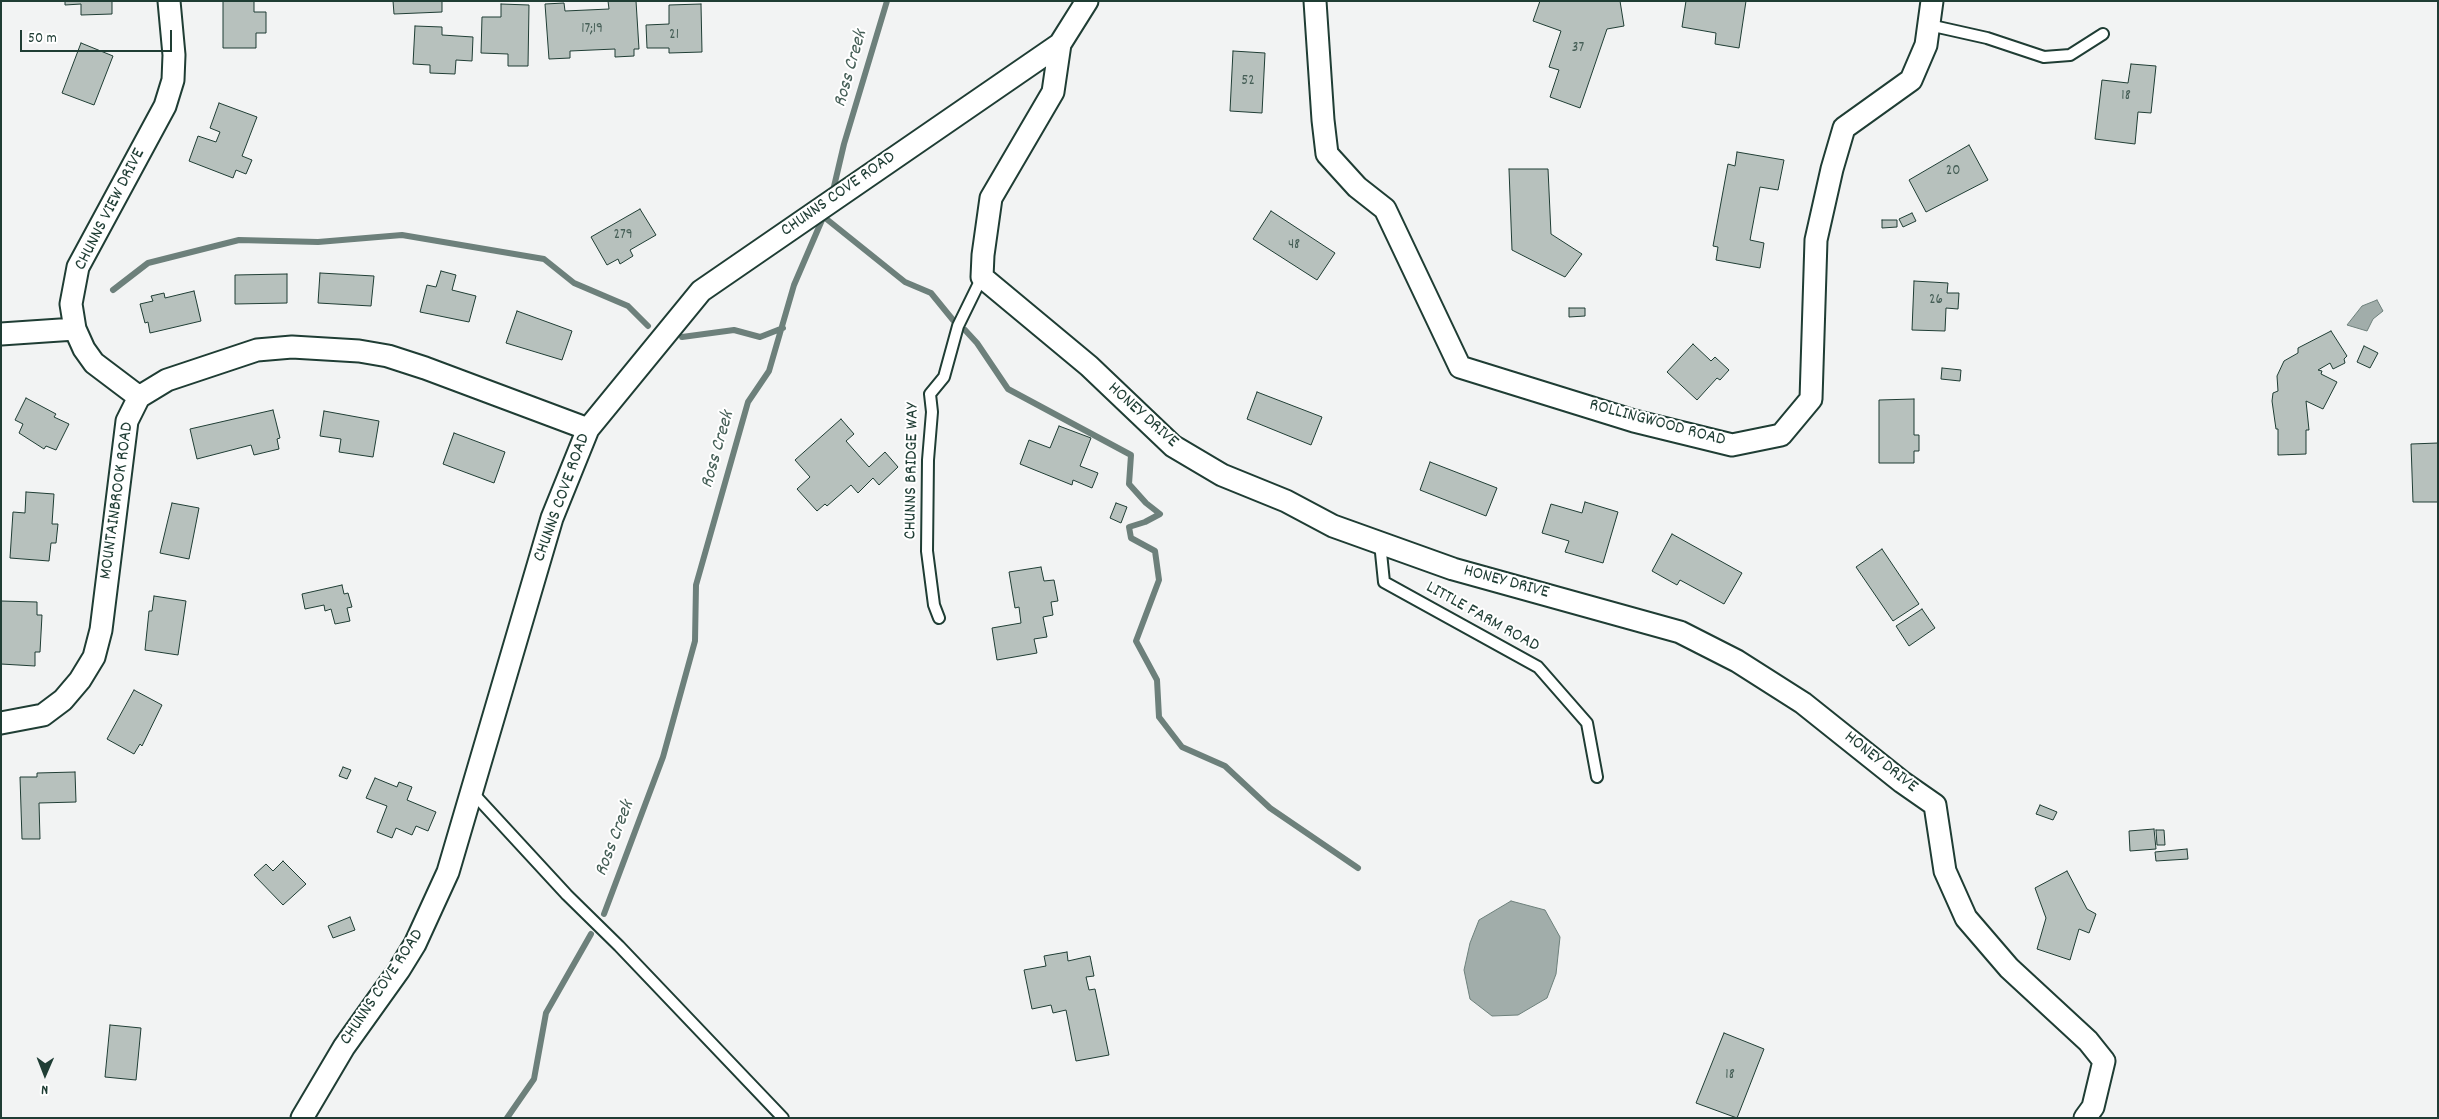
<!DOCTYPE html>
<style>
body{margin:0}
#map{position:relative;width:2439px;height:1119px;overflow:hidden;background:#f2f3f3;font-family:Dekko,sans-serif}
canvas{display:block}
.frame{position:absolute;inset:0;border:2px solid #1f3d34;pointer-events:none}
.north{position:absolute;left:20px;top:1049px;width:50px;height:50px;-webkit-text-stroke:4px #fff;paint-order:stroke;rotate:181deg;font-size:14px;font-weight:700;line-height:20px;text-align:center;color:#1f3d34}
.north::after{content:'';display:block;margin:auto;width:18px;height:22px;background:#1f3d34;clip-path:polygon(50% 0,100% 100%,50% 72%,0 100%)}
.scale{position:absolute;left:20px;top:30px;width:152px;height:22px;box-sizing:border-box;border:2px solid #1f3d34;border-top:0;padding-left:6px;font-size:15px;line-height:18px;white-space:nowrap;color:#1f3d34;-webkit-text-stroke:4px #fff;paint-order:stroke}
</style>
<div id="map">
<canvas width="2439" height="1119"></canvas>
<div class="frame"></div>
<div class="north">N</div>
<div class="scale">50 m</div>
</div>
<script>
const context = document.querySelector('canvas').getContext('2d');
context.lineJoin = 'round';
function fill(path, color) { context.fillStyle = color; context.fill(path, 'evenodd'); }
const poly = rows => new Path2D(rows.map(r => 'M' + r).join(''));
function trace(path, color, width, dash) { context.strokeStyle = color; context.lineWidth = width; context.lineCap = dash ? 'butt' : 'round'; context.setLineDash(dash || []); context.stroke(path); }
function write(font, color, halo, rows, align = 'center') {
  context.font = font + ' Dekko,sans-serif'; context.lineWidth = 4; context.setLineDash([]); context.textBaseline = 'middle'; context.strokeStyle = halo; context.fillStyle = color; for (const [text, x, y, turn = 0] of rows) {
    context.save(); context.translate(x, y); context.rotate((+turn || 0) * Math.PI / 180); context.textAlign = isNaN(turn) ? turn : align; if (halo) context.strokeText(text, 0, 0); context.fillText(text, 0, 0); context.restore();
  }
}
const water = poly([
 [2377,300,2383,311,2373,319,2367,331,2347,325,2362,306,2377,300],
 [1511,901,1545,910,1560,937,1556,974,1547,998,1518,1015,1492,1016,1470,999,1464,970,1470,943,1479,920,1511,901]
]);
const stream = poly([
 [832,195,844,144,887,1],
 [824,217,905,282,931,293,953,320],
 [113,290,148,263,239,240,318,242,402,235,544,259,574,283,628,306,648,326],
 [965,330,977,343,1008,389,1131,455,1129,484,1146,503,1160,514,1145,522,1129,527,1131,538,1155,551,1159,580,1136,641,1157,680,1159,717,1182,747,1225,766,1270,808,1358,868],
 [682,337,734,330,760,337,783,328],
 [604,914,663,757,695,641,696,585,748,402,769,371,794,285,825,213],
 [507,1118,534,1079,546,1013,591,934]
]);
const building = poly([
 [65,1,112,1,112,14,81,15,81,4,65,5,65,1],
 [223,1,254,1,254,12,266,12,266,33,256,33,256,48,223,48,223,1],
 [393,1,442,1,442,12,394,14,393,1],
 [608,1,636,1,639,49,634,49,634,56,615,57,615,49,570,51,570,58,549,59,545,4,564,3,565,11,609,9,608,1],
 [1540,1,1620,1,1624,26,1607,29,1580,108,1550,97,1559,70,1549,67,1561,31,1533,21,1540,1],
 [1686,1,1746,1,1739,48,1715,44,1716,33,1682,27,1686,1],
 [501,4,529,5,528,66,508,66,508,54,481,53,482,17,501,17,501,4],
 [701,4,702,52,669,53,669,48,647,48,646,25,669,24,669,5,701,4],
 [415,26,442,27,442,35,473,37,472,61,456,60,455,74,430,73,430,65,413,64,415,26],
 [81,43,113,56,94,105,62,93,81,43],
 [1233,51,1265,53,1262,113,1230,111,1233,51],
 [2131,64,2156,66,2151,113,2138,112,2135,144,2095,139,2102,80,2128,83,2131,64],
 [219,103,257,117,242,156,252,160,246,174,236,170,233,178,189,161,198,136,216,142,220,132,210,128,219,103],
 [1969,145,1988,180,1926,212,1909,180,1969,145],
 [1737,152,1784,160,1778,190,1760,187,1750,240,1764,243,1760,268,1716,260,1718,247,1713,246,1728,164,1735,166,1737,152],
 [1509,169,1548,169,1551,234,1582,254,1565,277,1512,250,1509,169],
 [640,209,656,235,630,250,633,256,620,264,618,259,607,265,591,237,640,209],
 [1271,211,1335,253,1317,280,1253,239,1271,211],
 [1912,213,1916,221,1903,227,1899,219,1912,213],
 [1882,220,1897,220,1897,227,1882,228,1882,220],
 [441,271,456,275,452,290,476,296,469,322,420,312,427,285,436,287,441,271],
 [320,273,374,276,371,306,318,303,320,273],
 [287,274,287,303,235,304,235,275,287,274],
 [1914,281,1948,283,1947,293,1959,293,1958,309,1946,308,1945,331,1912,330,1914,281],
 [194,291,201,321,150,333,148,322,145,323,140,304,153,301,151,296,164,293,165,298,194,291],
 [1569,308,1585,308,1585,316,1569,317,1569,308],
 [517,311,572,331,562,360,506,343,517,311],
 [2331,331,2347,356,2344,359,2345,363,2333,369,2330,363,2318,370,2322,371,2321,374,2337,382,2323,409,2306,401,2309,430,2306,430,2306,454,2278,455,2278,429,2276,429,2272,401,2273,393,2278,391,2277,376,2284,361,2298,353,2298,348,2331,331],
 [1693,344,1711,361,1715,357,1729,370,1720,380,1717,378,1697,400,1667,372,1693,344],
 [2364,346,2378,353,2370,368,2357,362,2364,346],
 [1942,368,1961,370,1960,381,1941,379,1942,368],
 [1257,392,1322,417,1311,445,1247,419,1257,392],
 [26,398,56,414,54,417,69,424,56,450,46,446,44,449,19,433,23,424,15,420,26,398],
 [1914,399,1914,435,1919,435,1919,451,1914,451,1914,463,1879,463,1879,400,1914,399],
 [273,410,280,438,277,439,279,449,254,455,251,445,197,459,190,429,273,410],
 [324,411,379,421,373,457,339,452,341,439,320,436,324,411],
 [841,419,854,434,846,441,869,467,885,452,898,467,879,485,873,478,858,493,851,485,827,506,825,504,817,511,797,489,810,477,795,460,841,419],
 [1059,426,1091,438,1080,466,1098,473,1092,488,1073,480,1072,485,1020,464,1029,440,1050,448,1059,426],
 [454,433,505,452,494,483,443,464,454,433],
 [2438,443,2438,502,2413,502,2411,444,2438,443],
 [1430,462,1497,488,1486,516,1420,490,1430,462],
 [26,492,54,494,52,524,58,524,56,543,51,543,49,561,10,558,13,512,25,513,26,492],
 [1585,502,1618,512,1603,563,1565,552,1569,541,1542,533,1551,504,1582,513,1585,502],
 [172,503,199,508,189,559,160,553,172,503],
 [1116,503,1127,507,1121,523,1110,518,1116,503],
 [1672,534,1742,573,1724,604,1680,580,1677,585,1652,571,1672,534],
 [1882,549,1919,604,1893,621,1856,567,1882,549],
 [1041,567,1044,581,1054,580,1058,601,1051,602,1053,615,1043,617,1047,637,1034,639,1037,653,997,660,992,628,1021,623,1019,607,1015,608,1009,572,1041,567],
 [342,585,344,594,348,593,352,607,347,608,350,621,335,624,331,609,325,611,324,605,305,609,302,594,342,585],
 [154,596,186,601,178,655,145,650,149,611,152,611,154,596],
 [1,601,37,602,37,615,42,615,40,652,35,652,35,666,1,664,1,601],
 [1922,609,1935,628,1909,646,1896,626,1922,609],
 [134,690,162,705,142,746,140,744,134,754,107,739,134,690],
 [343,767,351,770,347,779,339,776,343,767],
 [75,772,76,802,39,803,40,839,22,839,20,777,37,777,37,773,75,772],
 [375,778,397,787,399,782,412,787,407,800,436,812,428,831,416,826,412,835,396,828,392,838,377,832,387,806,366,798,375,778],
 [2040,805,2057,812,2053,820,2036,814,2040,805],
 [2154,829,2156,849,2130,851,2129,831,2154,829],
 [2156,830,2164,830,2165,845,2157,845,2156,830],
 [2187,849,2188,859,2156,861,2155,852,2187,849],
 [283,861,306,884,283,905,254,875,266,864,273,871,283,861],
 [2067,871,2087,909,2096,914,2089,933,2079,929,2070,960,2037,949,2046,918,2035,888,2067,871],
 [350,917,355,930,333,938,328,926,350,917],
 [1067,952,1068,961,1090,956,1094,976,1086,977,1089,990,1095,989,1109,1055,1076,1061,1066,1010,1053,1013,1051,1005,1032,1009,1024,970,1046,966,1044,956,1067,952],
 [110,1025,141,1028,136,1080,105,1077,110,1025],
 [1724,1033,1764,1049,1737,1118,1696,1103,1724,1033]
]);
const service = poly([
 [1929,25,1987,38,2044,57,2070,55,2103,34],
 [1380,543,1384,582,1538,667,1587,723,1597,777],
 [939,618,934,605,927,551,928,460,932,412,930,394,944,377,958,326,982,277],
 [472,792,567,895,619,946,783,1118]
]);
const minor = poly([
 [1315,1,1323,120,1327,154,1357,187,1385,209,1460,367,1634,421,1732,445,1781,435,1811,399,1816,240,1832,169,1844,128,1911,80,1926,45,1932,1],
 [1060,44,1053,92,991,198,983,255,982,277,1089,366,1173,446,1222,475,1286,501,1333,526,1453,569,1680,632,1737,661,1803,703,1902,782,1935,805,1945,871,1966,918,2009,968,2088,1041,2104,1061,2093,1107,2085,1118],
 [1,334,75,329],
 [139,397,94,363,84,349,75,329,71,304,78,267,165,106,173,80,174,55,169,1],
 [1,723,43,715,63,700,80,680,94,657,101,630,127,421,139,397,167,380,257,350,292,347,359,351,388,356,425,368,588,429],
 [302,1118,344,1047,399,970,415,944,448,872,552,518,588,429,701,291,1060,44,1087,1]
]);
const numberNames = [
 ["17;19",592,30],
 ["21",674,36],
 ["37",1578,49],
 ["52",1248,82],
 ["18",2126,97],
 ["20",1953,172],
 ["279",623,236],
 ["48",1294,246],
 ["26",1936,301],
 ["18",1730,1076]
];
const streetNames = [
 ["CHUNNS COVE ROAD",839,195,-35],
 ["CHUNNS VIEW DRIVE",111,210,-63],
 ["HONEY DRIVE",1142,416,42],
 ["ROLLINGWOOD ROAD",1657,424,15],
 ["CHUNNS BRIDGE WAY",913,471,-89],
 ["CHUNNS COVE ROAD",563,498,-70],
 ["MOUNTAINBROOK ROAD",118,501,-82],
 ["HONEY DRIVE",1506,583,15],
 ["LITTLE FARM ROAD",1482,618,29],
 ["HONEY DRIVE",1880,763,38],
 ["CHUNNS COVE ROAD",383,988,-56]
];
const waterNames = [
 ["Ross Creek",852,69,-74],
 ["Ross Creek",719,450,-74],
 ["Ross Creek",616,839,-69]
];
fill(water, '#a1adaa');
trace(water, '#6d807b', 1);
trace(stream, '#6d807b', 6);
fill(building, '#b7c1bd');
trace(building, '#1f3d34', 1);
trace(service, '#1f3d34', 14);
trace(minor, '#1f3d34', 25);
trace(service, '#fff', 10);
trace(minor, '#fff', 21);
write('15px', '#455e56', null, numberNames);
write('18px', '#1f3d34', '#fff', streetNames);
write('italic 19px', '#465f57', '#fff', waterNames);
</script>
